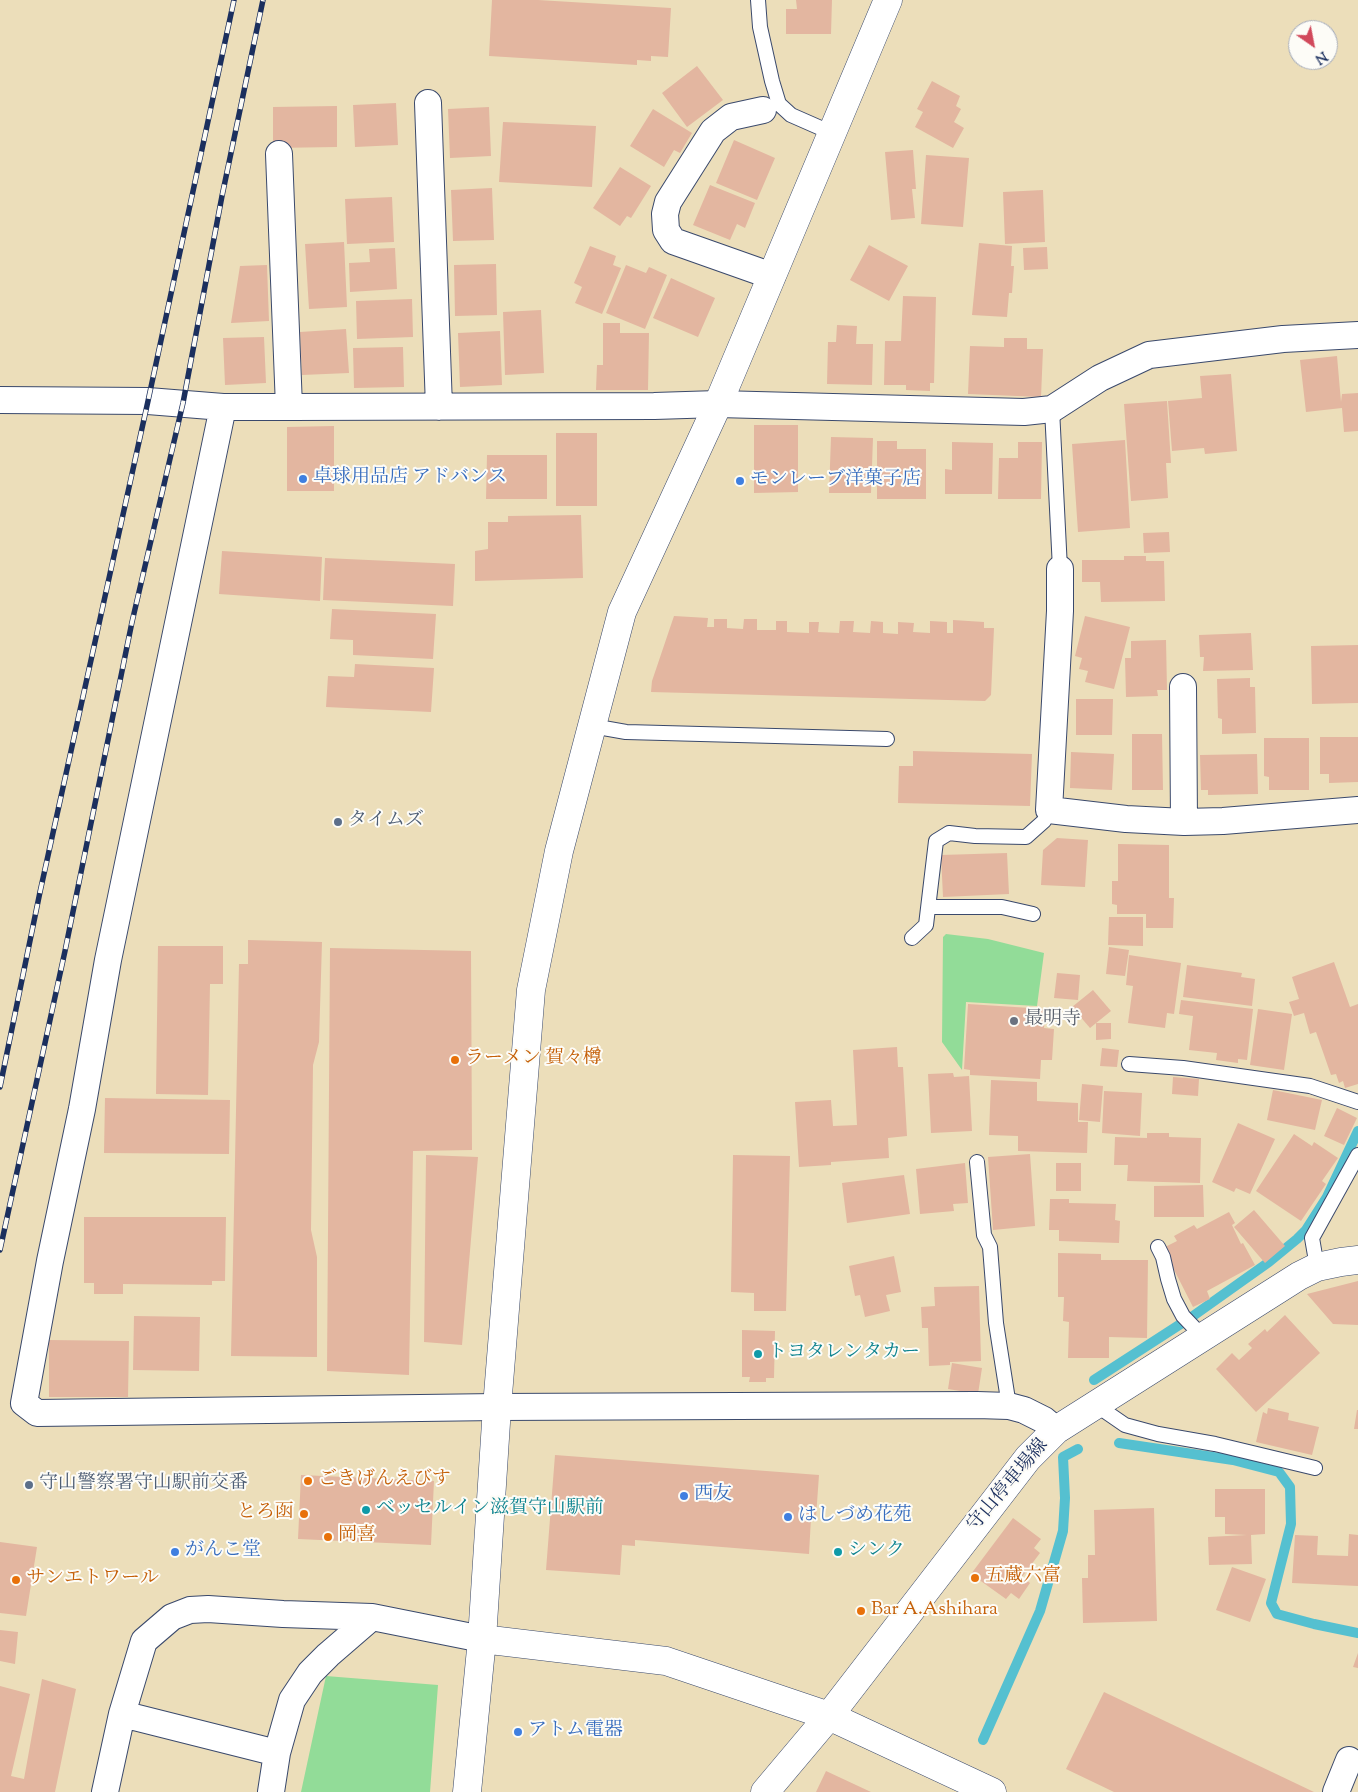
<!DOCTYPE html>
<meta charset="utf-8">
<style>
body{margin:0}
#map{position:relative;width:1358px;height:1792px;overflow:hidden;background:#ecdeba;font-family:"Sorts Mill Goudy",serif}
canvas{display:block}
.north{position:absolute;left:1288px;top:20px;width:50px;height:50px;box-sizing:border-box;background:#fdfcf7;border:1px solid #a3aaba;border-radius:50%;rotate:147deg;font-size:14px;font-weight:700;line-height:20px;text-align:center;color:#1b2f5e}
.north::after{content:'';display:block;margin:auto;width:18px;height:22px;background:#d1495b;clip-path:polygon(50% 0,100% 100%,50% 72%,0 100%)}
</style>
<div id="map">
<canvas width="1358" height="1792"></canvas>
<div class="north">N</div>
</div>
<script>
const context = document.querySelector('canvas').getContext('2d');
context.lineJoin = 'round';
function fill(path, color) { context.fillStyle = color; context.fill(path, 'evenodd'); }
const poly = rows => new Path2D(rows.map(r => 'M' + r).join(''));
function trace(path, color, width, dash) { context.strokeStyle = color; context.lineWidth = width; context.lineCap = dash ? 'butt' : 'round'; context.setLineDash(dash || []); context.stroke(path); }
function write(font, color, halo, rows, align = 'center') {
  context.font = font + ' "Sorts Mill Goudy","Noto Serif JP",serif'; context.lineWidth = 4; context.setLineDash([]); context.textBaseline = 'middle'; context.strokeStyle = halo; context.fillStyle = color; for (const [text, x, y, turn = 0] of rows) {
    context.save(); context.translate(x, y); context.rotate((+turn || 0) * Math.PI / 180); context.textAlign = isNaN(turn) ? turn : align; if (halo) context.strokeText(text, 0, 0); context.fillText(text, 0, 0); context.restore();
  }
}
const green = poly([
 [946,934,988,939,1044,953,1037,1006,966,1002,962,1070,942,1042,943,937],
 [326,1676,438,1685,430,1792,301,1792]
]);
const stream = poly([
 [1094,1380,1193,1316,1269,1262,1297,1239,1306,1230,1327,1197,1358,1131],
 [1119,1443,1233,1460,1279,1472,1290,1487,1291,1524,1271,1603,1277,1614,1314,1624,1358,1633],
 [983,1740,1040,1611,1063,1531,1065,1498,1063,1457,1078,1449]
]);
const building = poly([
 [492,0,538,0,671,8,668,57,651,56,651,61,637,60,637,65,489,56],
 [796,0,832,0,831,34,786,34,786,9,797,9],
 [697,66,723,100,687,127,662,93],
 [932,81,960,96,956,106,961,109,954,122,964,128,953,148,915,127,923,112,917,109],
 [396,103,398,145,355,147,353,105],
 [337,106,337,147,273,148,273,107],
 [489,107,491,156,450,158,448,109],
 [653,109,692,133,680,153,674,150,664,167,630,146],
 [503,122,596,126,592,187,499,182],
 [734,140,775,158,757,200,716,183],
 [913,150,916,189,912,189,915,218,891,220,885,152],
 [926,155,969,158,963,227,921,224],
 [620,167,651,186,631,218,627,216,620,226,593,208],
 [710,185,755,203,745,228,737,224,730,240,693,225],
 [492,188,494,240,453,241,451,190],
 [1043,190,1045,242,1005,244,1003,192],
 [392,197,394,242,347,244,345,199],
 [344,242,347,307,309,309,305,244],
 [979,243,1012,246,1011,266,1014,266,1012,293,1009,293,1007,317,972,315],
 [869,245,908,266,889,301,850,280],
 [590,246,616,256,613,265,621,268,602,314,575,303,582,287,574,283],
 [1047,247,1048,269,1024,270,1023,248],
 [395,248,397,289,350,292,349,263,370,262,369,249],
 [496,264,497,315,455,316,454,265],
 [267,265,269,321,231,323,240,266],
 [626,265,646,273,649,267,667,275,645,329,606,313],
 [671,278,715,298,698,337,653,318],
 [903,296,936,297,934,383,930,383,930,391,906,390,906,385,884,385,885,341,901,341],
 [412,299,413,337,357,339,356,301],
 [541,310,544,373,505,375,503,312],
 [603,323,620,323,620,333,649,333,648,390,596,390,597,365,603,365],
 [837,325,857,326,856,344,873,344,872,385,827,384,828,342,836,342],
 [346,329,349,373,302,375,300,332],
 [500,331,502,385,460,387,458,333],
 [264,337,266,383,225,385,223,338],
 [1004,338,1027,338,1027,349,1043,349,1041,397,968,394,970,346,1004,347],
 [403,347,404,387,354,388,353,348],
 [1337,356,1341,402,1342,394,1358,393,1358,431,1344,432,1342,408,1306,412,1300,360],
 [1231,374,1237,451,1205,454,1204,448,1172,451,1168,401,1202,398,1200,376],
 [1167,401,1171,463,1166,463,1168,498,1131,501,1124,404],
 [754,425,798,425,798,492,754,493],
 [334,426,334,491,287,491,287,427],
 [556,433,597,433,597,506,556,506],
 [831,437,873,438,871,493,829,493],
 [1125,440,1130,528,1078,532,1072,444],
 [877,441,897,441,897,449,926,449,926,499,877,499],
 [952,442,993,443,992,494,945,494,945,469,952,470],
 [1018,442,1042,442,1041,499,998,499,999,458,1018,458],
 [487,455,547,455,547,499,486,499],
 [581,515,583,578,475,581,475,551,488,549,488,522,508,522,508,516],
 [1169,532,1170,552,1144,553,1143,533],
 [222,551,322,557,320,601,219,594],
 [1124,556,1146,556,1146,561,1164,561,1165,601,1101,602,1100,582,1082,582,1082,560,1124,560],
 [325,558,455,564,453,606,323,600],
 [332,609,436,614,433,659,353,655,353,640,330,639],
 [674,616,708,618,707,627,714,627,714,619,727,619,727,628,743,629,744,619,757,619,757,630,776,630,776,621,787,621,787,632,809,633,809,622,819,622,818,632,839,633,840,621,854,621,853,632,870,633,871,621,883,622,883,633,898,634,898,622,914,623,913,632,930,633,930,621,947,622,947,633,953,633,953,620,984,622,984,628,994,628,991,695,985,701,651,692,652,681],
 [1085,616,1130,627,1114,689,1085,682,1088,671,1079,669,1082,658,1075,656],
 [1251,633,1253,670,1203,671,1204,657,1200,657,1199,635],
 [1166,640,1167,690,1157,690,1158,696,1126,697,1125,658,1131,658,1131,641],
 [1358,645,1358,703,1312,704,1311,646],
 [355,664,434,668,431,712,326,707,328,676,354,677],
 [1250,678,1250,687,1255,687,1256,733,1222,734,1222,719,1218,718,1217,679],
 [1076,699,1113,699,1112,735,1076,735],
 [1132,734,1162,734,1163,790,1132,790],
 [1320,737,1358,737,1358,782,1329,783,1329,774,1320,774],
 [1264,738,1309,738,1309,790,1269,790,1269,777,1264,776],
 [913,751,1032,754,1030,806,898,803,899,766,913,766],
 [1071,752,1114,754,1112,790,1070,788],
 [1257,754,1258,794,1208,795,1208,790,1201,790,1200,755],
 [1057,838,1088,840,1085,887,1041,885,1043,850],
 [1118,844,1169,845,1169,898,1174,898,1173,928,1146,928,1146,914,1117,914,1117,905,1112,904,1112,881,1118,881],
 [1007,853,1009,894,943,897,941,855],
 [1109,917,1143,917,1143,946,1108,945],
 [248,940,322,942,319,1042,313,1065,311,1230,317,1257,317,1357,231,1356,239,964,248,964],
 [158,946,223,946,223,984,210,984,208,1095,156,1094],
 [1109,947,1129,950,1125,976,1106,974],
 [330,948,471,951,472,1150,413,1151,409,1375,327,1371],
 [1129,955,1181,963,1174,1014,1167,1013,1165,1028,1128,1023,1133,986,1126,985],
 [1334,962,1350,1007,1358,1004,1358,1084,1345,1088,1343,1081,1339,1083,1336,1074,1331,1075,1316,1032,1310,1034,1304,1013,1294,1016,1289,1002,1299,999,1292,977],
 [1187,965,1242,973,1241,977,1255,979,1252,1006,1183,997],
 [1057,973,1080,975,1078,1000,1054,998],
 [1093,990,1111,1011,1090,1028,1072,1007],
 [1181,1000,1253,1009,1247,1060,1238,1059,1238,1063,1216,1060,1217,1053,1189,1050,1193,1016,1179,1014],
 [968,1004,1046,1009,1044,1028,1054,1029,1052,1060,1041,1060,1040,1079,970,1075,970,1070,964,1069],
 [1258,1009,1292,1014,1284,1070,1250,1065],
 [1096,1023,1111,1023,1111,1039,1096,1040],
 [897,1047,898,1067,903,1067,907,1136,888,1138,889,1158,831,1162,831,1165,799,1167,795,1102,831,1100,833,1126,857,1125,853,1050],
 [1102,1048,1119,1050,1117,1067,1100,1066],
 [953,1073,954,1077,969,1076,972,1131,931,1133,928,1074],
 [1173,1077,1199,1079,1198,1096,1172,1094],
 [991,1080,1037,1082,1037,1101,1078,1103,1078,1122,1088,1122,1087,1153,1018,1151,1018,1136,989,1135],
 [1082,1084,1103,1086,1100,1122,1079,1120],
 [1273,1090,1322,1100,1315,1130,1267,1120],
 [1104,1091,1142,1093,1140,1136,1102,1133],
 [105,1098,230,1100,229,1154,104,1153],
 [1337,1108,1357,1118,1344,1145,1324,1136],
 [1238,1123,1275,1139,1250,1194,1236,1188,1234,1192,1212,1182],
 [1147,1133,1169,1133,1169,1137,1201,1138,1200,1183,1127,1181,1128,1165,1114,1165,1115,1137,1147,1138],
 [1294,1134,1312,1146,1314,1142,1338,1158,1322,1181,1326,1184,1301,1221,1256,1191],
 [1030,1154,1035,1226,993,1230,988,1157],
 [426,1155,478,1157,462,1345,424,1342],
 [733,1155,790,1156,786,1311,754,1311,754,1293,731,1292],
 [965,1163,968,1203,953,1204,954,1211,920,1214,916,1169],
 [1056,1163,1081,1163,1081,1191,1056,1191],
 [904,1175,910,1214,847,1223,842,1183],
 [1203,1185,1204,1217,1154,1217,1154,1186],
 [1050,1199,1069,1199,1069,1203,1116,1204,1115,1220,1120,1221,1119,1243,1059,1241,1059,1230,1049,1230],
 [1254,1210,1285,1246,1265,1263,1234,1227],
 [1229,1212,1235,1223,1232,1225,1241,1244,1243,1243,1255,1265,1207,1291,1210,1299,1193,1307,1163,1248,1177,1241,1174,1236,1194,1225,1197,1229],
 [84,1217,226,1217,225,1281,212,1281,212,1285,123,1284,123,1294,94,1294,94,1283,84,1283],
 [1058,1253,1101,1254,1101,1260,1148,1260,1147,1338,1109,1337,1109,1358,1068,1358,1069,1322,1063,1321,1064,1297,1058,1297],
 [894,1256,901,1292,886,1295,890,1311,865,1317,860,1295,855,1296,849,1266],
 [1358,1281,1358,1325,1333,1324,1307,1294],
 [979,1286,981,1361,950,1362,950,1365,929,1366,928,1328,922,1328,921,1307,935,1306,934,1287],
 [1285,1315,1320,1353,1256,1412,1216,1369,1232,1353,1239,1360,1252,1348,1248,1344,1265,1329,1267,1332],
 [134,1316,200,1317,199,1371,133,1370],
 [742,1330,775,1331,774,1378,766,1378,766,1382,749,1382,750,1377,742,1377],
 [49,1340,129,1341,128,1397,49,1397],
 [952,1363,982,1368,978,1394,948,1389],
 [1268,1408,1289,1413,1288,1420,1319,1427,1312,1455,1256,1442,1263,1412,1267,1414],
 [1357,1410,1358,1410,1358,1429,1354,1429],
 [555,1455,819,1475,816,1517,811,1518,809,1554,635,1540,635,1546,622,1545,620,1575,546,1570],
 [301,1475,434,1481,431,1545,298,1539],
 [1215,1489,1265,1489,1265,1534,1251,1535,1252,1564,1209,1565,1208,1537,1247,1535,1225,1534,1225,1517,1215,1517],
 [1154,1508,1157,1621,1083,1623,1082,1578,1088,1578,1088,1555,1095,1555,1094,1510],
 [1013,1518,1041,1539,1034,1548,1040,1553,1022,1577,1030,1583,1019,1599,1011,1593,1006,1599,971,1574],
 [1349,1534,1358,1535,1358,1586,1292,1583,1295,1535,1318,1536,1317,1555,1348,1556],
 [0,1542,37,1547,26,1616,0,1613],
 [1232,1567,1266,1579,1250,1622,1216,1610],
 [0,1630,18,1632,15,1664,0,1661],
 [1358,1653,1358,1668,1353,1667],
 [42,1679,76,1689,55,1792,0,1792,0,1686,30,1694,11,1776,24,1779],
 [1104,1692,1314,1792,1114,1792,1066,1769],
 [826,1771,871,1792,816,1792]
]);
const lane = poly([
 [758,0,760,27,772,81,779,104,791,115,832,133],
 [1052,409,1060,569],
 [592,726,626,732,887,739],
 [929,907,1002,907,1033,914],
 [912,938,926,925,936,841,949,833,975,836,1026,837,1044,821,1049,810],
 [1129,1064,1183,1068,1310,1086,1358,1102],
 [977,1162,984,1235,990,1247,996,1323,1009,1406],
 [1158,1247,1163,1257,1168,1279,1174,1299,1183,1316,1203,1337],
 [1317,1267,1312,1238,1358,1155],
 [1096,1405,1125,1425,1158,1434,1215,1444,1315,1468]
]);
const street = poly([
 [428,103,439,407],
 [763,110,731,117,713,131,668,202,665,214,666,230,673,241,772,276],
 [279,154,289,407],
 [0,400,148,401,223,407,289,407,654,406,718,404,1024,412,1052,409,1100,378,1149,355,1283,339,1358,335],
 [223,407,108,960,82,1109,50,1261,24,1403,37,1413,497,1407,977,1405,1009,1406,1024,1410,1044,1420,1056,1430],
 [1060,569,1060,611,1049,810,1126,819,1184,822,1223,821,1358,810],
 [1183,687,1184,822],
 [122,1714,277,1753],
 [105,1792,122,1714,144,1641,172,1617,190,1610,208,1609,283,1614,372,1617,482,1639],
 [271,1792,277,1753,292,1700,310,1673,328,1655,372,1617],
 [1336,1792,1349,1760]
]);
const secondary = poly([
 [482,1639,666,1661,829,1716,992,1792],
 [467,1792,482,1639,497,1407,531,990,559,851,622,612,718,404,888,0],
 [765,1792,829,1716,1028,1458,1056,1430,1299,1276,1317,1267,1341,1262,1358,1260]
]);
const rail = poly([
 [0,1087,40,892,148,401,234,0],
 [0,1250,65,951,132,622,183,403,222,196,263,0]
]);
const markers = [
 [303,479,5,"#3f7fe0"],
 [740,481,5,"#3f7fe0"],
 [338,822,5,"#5c6f8a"],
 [1014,1021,5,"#6b7280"],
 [455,1060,5,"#e8710a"],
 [758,1354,5,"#0f9aa8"],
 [308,1481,5,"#e8710a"],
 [29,1485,5,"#5c6f8a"],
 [684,1496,5,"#3f7fe0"],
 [366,1510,5,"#0f9aa8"],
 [304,1514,5,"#e8710a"],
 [788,1517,5,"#3f7fe0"],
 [328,1537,5,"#e8710a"],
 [175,1552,5,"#3f7fe0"],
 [838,1552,5,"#0f9aa8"],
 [975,1578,5,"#e8710a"],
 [16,1580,5,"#e8710a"],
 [861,1611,5,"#e8710a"],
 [518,1732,5,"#3f7fe0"]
];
const shopNames = [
 ["卓球用品店 アドバンス",313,479],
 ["モンレーブ洋菓子店",750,481],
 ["西友",694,1496],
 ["はしづめ花苑",798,1517],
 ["がんこ堂",185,1552],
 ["アトム電器",528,1732]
];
const serviceNames = [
 ["タイムズ",348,822],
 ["守山警察署守山駅前交番",39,1485]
];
const worshipNames = [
 ["最明寺",1024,1021]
];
const foodNames = [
 ["ラーメン 賀々樽",465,1060],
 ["ごきげんえびす",318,1481],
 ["とろ函",294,1514,"right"],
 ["岡喜",338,1537],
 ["五蔵六富",985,1578],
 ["サンエトワール",26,1580],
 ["Bar A.Ashihara",871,1611]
];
const cultureNames = [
 ["トヨタレンタカー",768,1354],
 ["ベッセルイン滋賀守山駅前",376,1510],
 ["シンク",848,1552]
];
const streetNames = [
 ["守山停車場線",1009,1486,-50]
];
fill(green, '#92dc98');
trace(stream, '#55c0d0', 10);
fill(building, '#e3b6a0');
trace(lane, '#3a496c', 16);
trace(street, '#3a496c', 28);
trace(secondary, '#3a496c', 29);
trace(lane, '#fff', 14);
trace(street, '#fff', 26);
trace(secondary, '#fff', 28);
trace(rail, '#1b2f5e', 5.5);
trace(rail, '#fdfcf7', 4, [11]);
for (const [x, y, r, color] of markers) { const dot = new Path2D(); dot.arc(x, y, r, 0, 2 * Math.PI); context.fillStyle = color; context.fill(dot); trace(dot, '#fdfcf7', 2); }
write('19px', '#366cbe', '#fdfcf7', shopNames, 'left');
write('19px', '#4e5e75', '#fdfcf7', serviceNames, 'left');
write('19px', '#5b616d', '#fdfcf7', worshipNames, 'left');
write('19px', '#c56008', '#fdfcf7', foodNames, 'left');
write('19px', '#0d838f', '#fdfcf7', cultureNames, 'left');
write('19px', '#1b2f5e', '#fdfcf7', streetNames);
</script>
